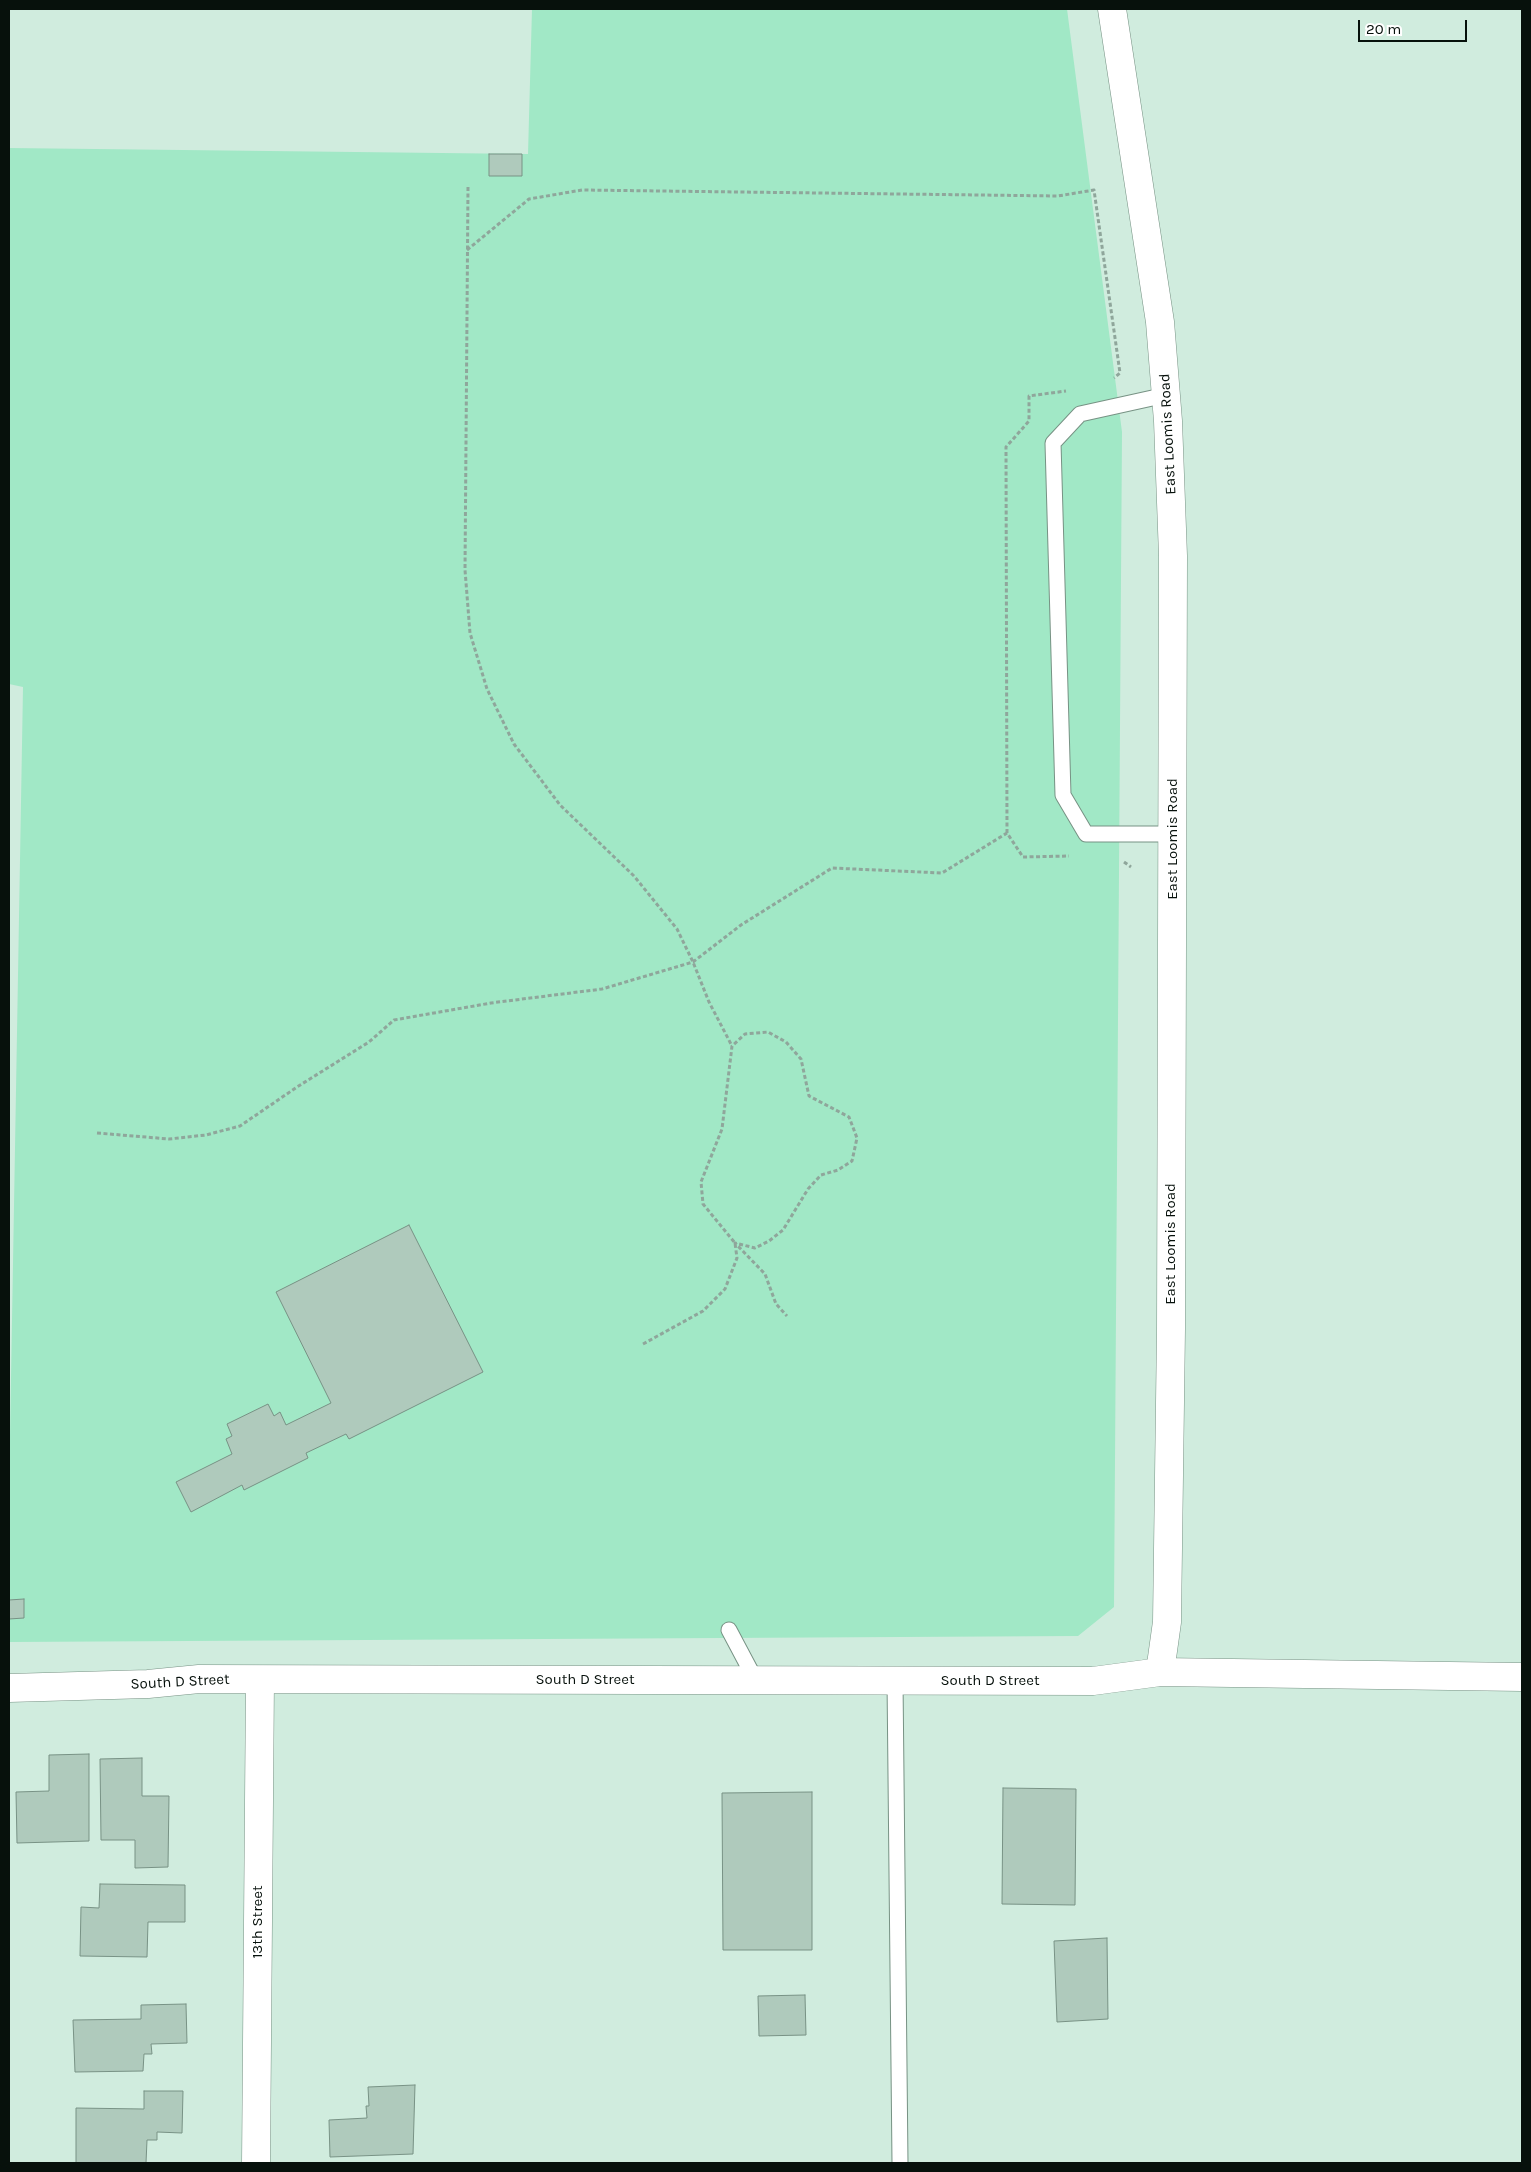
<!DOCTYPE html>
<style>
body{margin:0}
#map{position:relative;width:1531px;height:2172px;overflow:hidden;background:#d0ecde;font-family:Karla,sans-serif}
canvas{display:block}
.frame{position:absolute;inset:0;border:10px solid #07110c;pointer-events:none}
.scale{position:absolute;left:1358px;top:20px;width:109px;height:22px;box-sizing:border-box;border:2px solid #07110c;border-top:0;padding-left:6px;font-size:15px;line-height:18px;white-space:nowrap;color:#07110c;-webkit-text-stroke:4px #fff;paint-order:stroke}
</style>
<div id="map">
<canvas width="1531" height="2172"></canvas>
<div class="frame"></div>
<div class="scale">20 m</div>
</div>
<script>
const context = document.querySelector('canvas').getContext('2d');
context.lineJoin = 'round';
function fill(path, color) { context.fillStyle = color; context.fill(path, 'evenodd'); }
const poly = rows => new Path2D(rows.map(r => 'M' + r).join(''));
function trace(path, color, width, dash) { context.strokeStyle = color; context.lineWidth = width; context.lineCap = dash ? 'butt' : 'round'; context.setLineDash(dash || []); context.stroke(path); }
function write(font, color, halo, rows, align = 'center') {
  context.font = font + ' Karla,sans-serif'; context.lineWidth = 4.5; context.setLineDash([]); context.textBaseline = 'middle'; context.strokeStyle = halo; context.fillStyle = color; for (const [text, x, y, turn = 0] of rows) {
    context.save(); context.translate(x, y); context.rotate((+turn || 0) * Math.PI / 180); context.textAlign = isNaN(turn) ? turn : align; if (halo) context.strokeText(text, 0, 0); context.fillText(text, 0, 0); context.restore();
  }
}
const green = poly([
 [532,9,1067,9,1122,432,1114,1607,1078,1636,9,1642,9,1493,23,687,9,684,9,148,528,154]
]);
const building = poly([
 [489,154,522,154,522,176,489,176,489,154],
 [409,1225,483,1372,349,1439,346,1434,306,1453,308,1458,244,1490,242,1485,191,1512,176,1482,232,1454,226,1439,232,1436,227,1424,268,1404,274,1416,280,1412,286,1425,331,1403,276,1292,409,1225],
 [24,1599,24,1618,9,1619,9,1600,24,1599],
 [89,1754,89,1841,17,1843,16,1792,49,1791,49,1755,89,1754],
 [142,1758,142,1796,169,1796,168,1867,135,1868,135,1840,101,1840,100,1759,142,1758],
 [1003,1788,1076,1789,1075,1905,1002,1904,1003,1788],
 [812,1792,812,1950,723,1950,722,1793,812,1792],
 [100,1884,185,1885,185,1922,148,1922,147,1957,80,1956,81,1907,99,1908,100,1884],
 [1107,1938,1108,2019,1057,2022,1054,1941,1107,1938],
 [805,1995,806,2035,759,2036,758,1996,805,1995],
 [186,2004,187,2043,151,2044,152,2054,144,2054,143,2071,75,2072,73,2020,141,2019,141,2005,186,2004],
 [415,2085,413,2154,330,2157,329,2120,367,2118,366,2106,369,2106,368,2087,415,2085],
 [144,2091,183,2091,182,2133,157,2132,157,2140,147,2140,146,2163,76,2163,76,2108,144,2109,144,2091]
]);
const path = poly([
 [468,187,465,570,470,633,487,689,514,744,560,805,634,876,677,929,693,962,709,1002,732,1046],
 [467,250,529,199,582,190,1058,196,1094,190,1120,373,1114,378],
 [1007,833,1006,447,1029,421,1029,396,1066,391],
 [1124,862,1131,867],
 [97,1133,169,1139,206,1135,240,1126,297,1087,369,1042,394,1020,491,1003,602,989,693,962,741,925,832,868,942,873,1007,833,1023,857,1069,856],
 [643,1344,703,1311,725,1289,737,1258,735,1243,703,1204,701,1182,722,1129,732,1046,745,1034,768,1032,786,1042,801,1059,809,1096,849,1117,857,1138,852,1161,838,1170,821,1175,808,1189,783,1230,769,1241,755,1248,735,1243,765,1274,776,1304,787,1316]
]);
const service = poly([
 [1166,395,1080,414,1053,443,1063,795,1086,834,1173,834],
 [729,1630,755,1679],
 [895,1680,900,2163]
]);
const minor = poly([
 [1112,9,1160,322,1168,421,1173,556,1171,1329,1167,1622,1160,1672],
 [9,1688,148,1684,199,1679,1093,1681,1160,1672,1522,1677],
 [256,2163,260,1680]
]);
const streetNames = [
 ["East Loomis Road",1168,434,-93],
 ["East Loomis Road",1173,839,-90],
 ["East Loomis Road",1171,1244,-90],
 ["South D Street",585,1680],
 ["South D Street",990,1681],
 ["South D Street",180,1682,-3],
 ["13th Street",258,1922,-90]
];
fill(green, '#a1e8c6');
fill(building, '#afcabc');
trace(building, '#789285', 1);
trace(service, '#779284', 17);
trace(minor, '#779284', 29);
trace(path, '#8fa69b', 3, [4, 2.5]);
trace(service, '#fff', 15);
trace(minor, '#fff', 28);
write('15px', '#07110c', '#fff', streetNames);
</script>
